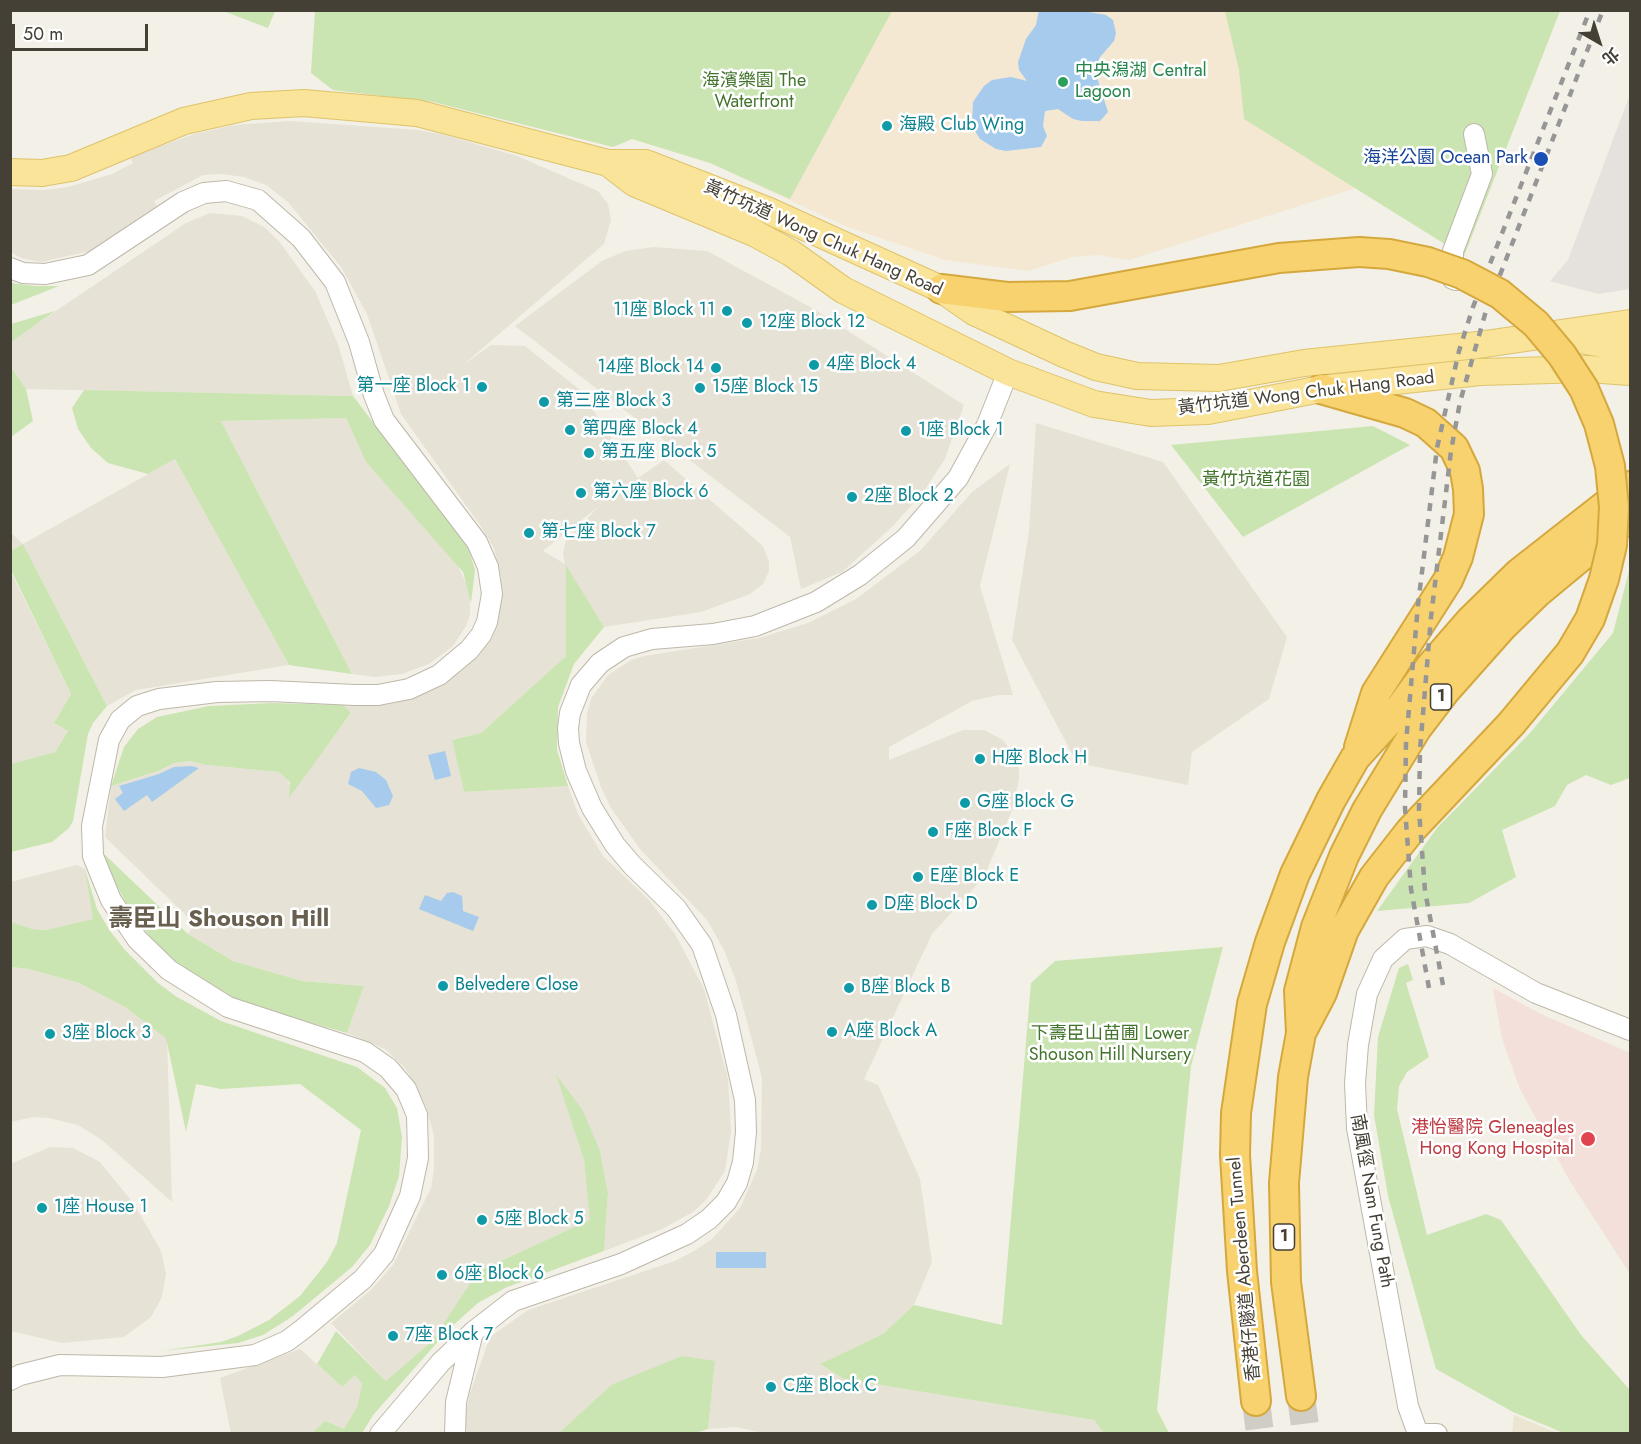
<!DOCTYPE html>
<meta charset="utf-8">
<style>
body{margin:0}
#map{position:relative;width:1641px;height:1444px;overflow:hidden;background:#f3f0e7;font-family:Jost,"Noto Sans TC",sans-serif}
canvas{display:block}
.frame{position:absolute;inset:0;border:12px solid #454036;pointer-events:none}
.north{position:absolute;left:1569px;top:12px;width:60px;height:60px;-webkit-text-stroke:4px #fff;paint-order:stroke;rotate:141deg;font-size:16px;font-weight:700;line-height:24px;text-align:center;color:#454036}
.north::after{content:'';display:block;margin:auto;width:21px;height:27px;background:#454036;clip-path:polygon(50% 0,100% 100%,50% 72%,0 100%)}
.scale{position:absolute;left:12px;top:24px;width:136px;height:27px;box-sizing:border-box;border:3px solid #454036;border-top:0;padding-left:8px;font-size:18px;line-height:21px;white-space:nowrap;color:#454036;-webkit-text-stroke:4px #fff;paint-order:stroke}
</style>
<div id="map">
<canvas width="1641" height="1444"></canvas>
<div class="frame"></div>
<div class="north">北</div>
<div class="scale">50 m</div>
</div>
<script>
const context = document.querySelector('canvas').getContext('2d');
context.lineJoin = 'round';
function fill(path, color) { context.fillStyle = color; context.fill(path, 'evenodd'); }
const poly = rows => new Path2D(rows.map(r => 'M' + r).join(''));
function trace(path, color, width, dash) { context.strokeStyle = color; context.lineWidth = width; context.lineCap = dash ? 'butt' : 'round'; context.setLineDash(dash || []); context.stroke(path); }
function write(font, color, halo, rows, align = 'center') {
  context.font = font + ' Jost,"Noto Sans TC",sans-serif'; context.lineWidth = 5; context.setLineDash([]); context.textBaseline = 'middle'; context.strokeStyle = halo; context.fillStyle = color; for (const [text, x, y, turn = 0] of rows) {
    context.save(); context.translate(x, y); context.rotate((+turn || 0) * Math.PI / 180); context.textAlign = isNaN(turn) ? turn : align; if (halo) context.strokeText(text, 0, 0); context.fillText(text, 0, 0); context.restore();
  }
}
const residential = poly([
 [290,121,418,130,445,135,517,156,598,191,608,204,611,220,604,244,463,365,491,345,525,346,580,390,638,478,664,460,763,546,769,562,769,571,763,584,750,594,701,612,604,627,566,566,566,656,481,733,452,740,464,792,568,786,578,814,603,856,648,899,675,934,704,989,728,1079,731,1131,725,1171,706,1200,693,1212,662,1229,604,1251,608,1193,600,1151,557,1077,584,1160,591,1220,477,1272,433,1340,386,1381,331,1323,372,1289,393,1265,431,1188,434,1169,434,1136,426,1107,413,1081,405,1068,385,1049,347,1033,364,986,302,981,233,961,188,934,195,924,105,837,111,786,158,771,174,763,190,761,206,765,279,772,288,778,291,793,351,714,343,705,361,706,396,703,429,692,444,683,480,651,501,594,501,578,494,548,480,525,401,414,367,314,341,267,288,202,266,185,244,177,222,174,203,175,154,201,157,206,90,251,41,262,21,258,11,252,10,189,45,190,68,187,112,174,133,163,130,157,194,134,234,125],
 [599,506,566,541,563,553,565,564,543,551],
 [210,213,242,216,264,227,279,241,315,291,338,344,353,396,26,389,11,367,10,342,186,223],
 [653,247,707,251,812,308,964,405,945,459,924,491,893,526,842,572,801,589,790,537,515,326,602,261,625,251],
 [346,418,366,462,457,564,470,592,470,615,466,626,453,646,429,664,402,674,375,677,352,674,221,421],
 [1036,423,1163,462,1287,637,1269,699,1192,752,1188,785,1077,763,1012,640,1029,531],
 [175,459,289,665,136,690,107,706,23,544,11,551,10,532,23,544],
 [1010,464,980,586,1013,695,999,695,972,701,889,747,889,760,963,730,984,730,1003,740,1016,758,1019,769,1019,780,1011,813,984,877,932,934,864,1079,878,1085,920,1179,932,1262,914,1305,883,1334,820,1364,844,1379,1094,1420,1104,1433,768,1434,736,1427,708,1429,715,1361,611,1385,559,1433,467,1434,465,1418,470,1393,490,1337,528,1310,675,1261,694,1251,712,1239,740,1208,757,1170,761,1149,762,1078,736,981,724,950,707,920,640,849,611,808,601,787,586,742,587,713,591,699,608,675,631,660,644,656,759,638,808,623,856,599,921,550,972,492],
 [10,570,71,694,54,723,68,731,55,752,11,764],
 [77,865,85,869,94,919,46,930,32,929,11,922,10,882],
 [10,967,29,969,79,983,125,1007,167,1038,172,1202,102,1140,78,1125,49,1118,33,1117,11,1122],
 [50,1147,73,1148,100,1162,134,1204,161,1251,166,1274,162,1297,151,1317,124,1337,62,1343,11,1331,10,1164],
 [300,1349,342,1387,355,1375,362,1384,357,1407,344,1429,325,1421,312,1433,231,1434,220,1378]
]);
const commercial = poly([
 [315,10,1560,11,1464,256,1356,188,1129,260,1098,255,1073,257,1028,271,945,260,845,226,710,163,632,139,613,147,433,102,333,90,311,73]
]);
const industrial = poly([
 [1630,94,1630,289,1598,294,1550,281,1568,260]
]);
const education = poly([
 [1514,1415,1557,1433,1512,1433]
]);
const medical = poly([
 [1493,988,1541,1014,1630,1053,1630,1274,1568,1178,1520,1089,1502,1039]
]);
const green = poly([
 [223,11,275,11,268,28],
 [315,11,315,10,892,11,790,199,710,163,632,139,613,147,433,102,333,90,311,73],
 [1225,11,1560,11,1464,256,1244,119,1239,70],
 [11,283,35,286,59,286,11,305],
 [55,311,11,342,11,324],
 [11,367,26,389,33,421,11,437],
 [84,390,353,396,468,547,475,570,471,603,463,572,366,462,346,418,221,421,352,674,289,665,175,459,148,474,108,463,91,448,78,429,72,408],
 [1373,426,1410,445,1243,537,1171,445],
 [23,544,107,706,93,723,88,734,73,821,69,828,52,842,11,852,11,764,55,752,68,731,54,723,71,694,11,570,11,551],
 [566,565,604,627,574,664,558,707,557,750,568,786,464,792,452,740,481,733,566,656],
 [1630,567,1630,778,1611,785,1586,775,1567,785,1555,806,1502,830,1516,877,1469,903,1377,911,1437,828,1530,733,1613,633],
 [272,703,343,705,351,713,289,798,290,782,279,772,206,765,190,761,174,763,158,771,111,786,124,747,138,729,157,717,209,706],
 [103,853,188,934,233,961,302,981,364,986,347,1033,241,1003,219,993,180,968,163,952,133,916,111,875],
 [85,869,97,909,110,931,125,950,158,983,177,997,221,1021,357,1067,385,1088,397,1108,402,1137,399,1176,389,1206,370,1245,352,1267,293,1316,263,1335,238,1343,161,1351,221,1342,238,1336,269,1320,300,1296,327,1262,337,1243,361,1130,300,1084,221,1089,196,1084,186,1132,166,1038,125,1007,79,983,29,969,11,967,11,922,32,929,46,930,93,919],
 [1223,947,1191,1066,1157,1410,1169,1433,1104,1433,1094,1420,844,1379,820,1364,883,1334,914,1305,1002,1325,1031,983,1055,961],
 [1408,964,1413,980,1406,983,1429,1057,1407,1072,1399,1086,1397,1109,1427,1235,1486,1214,1501,1220,1581,1335,1630,1390,1630,1433,1564,1433,1513,1412,1436,1369,1388,1196,1374,1115,1378,1037,1399,968],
 [556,1075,582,1109,600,1151,608,1193,604,1251,505,1288,478,1303,450,1328,374,1414,362,1433,312,1433,325,1421,344,1429,357,1407,362,1384,355,1375,342,1387,317,1364,336,1331,386,1381,433,1340,477,1272,590,1220,584,1160],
 [682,1356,715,1361,708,1429,692,1434,559,1433,611,1385]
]);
const water = poly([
 [1039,10,1083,11,1106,15,1113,20,1116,33,1114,41,1100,57,1095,71,1108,112,1100,121,1082,121,1073,119,1058,109,1045,111,1043,126,1047,136,1041,147,1006,151,996,149,980,139,975,131,972,122,973,102,984,86,992,80,1011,77,1027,81,1019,70,1018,62,1026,39,1036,25],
 [445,751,451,776,435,780,428,755],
 [191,766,199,768,152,802,147,795,124,811,115,799,123,793,119,786,159,774,174,767],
 [359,768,376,772,386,780,393,796,389,805,376,808,362,791,348,784,351,772],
 [453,892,462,896,463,911,479,917,473,931,419,909,425,895,441,901,447,893],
 [716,1252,766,1252,766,1268,716,1268]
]);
const highwayTunnel = poly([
 [1301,1396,1306,1434],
 [1256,1401,1260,1434]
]);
const minor = poly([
 [10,268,23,273,45,274,88,265,183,202,204,193,226,191,258,200,301,238,335,282,359,342,374,395,384,420,477,542,488,567,492,594,487,622,481,635,469,650,439,675,409,689,378,695,355,695,270,691,217,692,159,699,137,706,120,720,109,740,92,826,93,856,111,900,137,939,169,970,228,1007,365,1052,388,1068,406,1089,417,1115,418,1158,410,1196,384,1254,363,1279,303,1329,287,1341,255,1355,162,1367,60,1365,20,1375,10,1380],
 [1456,280,1453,279,1453,251,1482,174,1474,134],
 [380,1434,441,1362,473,1332,513,1301,621,1264,687,1234,709,1219,726,1202,737,1183,743,1162,746,1132,745,1100,726,1015,702,945,676,908,632,865,615,845,592,808,576,771,569,743,568,728,570,713,581,685,600,663,624,647,652,639,713,634,755,626,816,602,860,575,906,538,958,478,987,425,1008,372],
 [455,1434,456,1402,473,1332],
 [1418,1434,1408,1406,1357,1128,1355,1083,1358,1045,1367,994,1383,959,1405,939,1427,936,1450,944,1536,993,1630,1030],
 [1423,1434,1437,1434]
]);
const major = poly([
 [608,163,634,183,754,233,791,253,843,290,1008,372,1094,404,1151,413,1208,411,1321,389,1480,372,1588,369,1630,372],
 [10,172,42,173,71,168,184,121,251,106,304,103,417,113,608,163,646,163,767,210,941,289,974,312,1064,354,1096,367,1137,376,1219,378,1304,363,1478,345,1630,323],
 [1570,338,1630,349]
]);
const highway = poly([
 [941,289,1007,297,1070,296,1279,258,1359,252],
 [1321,389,1405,413,1426,423,1454,448,1465,471,1468,489,1469,514,1458,557,1448,580,1376,693,1359,747],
 [1301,1033,1322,993,1344,930,1374,877,1410,831,1511,724],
 [1301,1396,1286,1282,1284,1183,1293,1077,1301,1033,1299,991,1316,927,1344,856,1367,810,1417,728,1446,690,1502,627,1537,593,1630,516],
 [1256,1401,1242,1271,1235,1155,1236,1113,1252,1004,1270,942,1295,874,1331,800,1355,758,1397,712,1430,667,1470,621,1519,573,1630,486]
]);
const rail = poly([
 [1443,985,1425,891,1419,810,1420,750,1431,617,1451,451,1460,402,1486,311,1603,10],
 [1429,988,1411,889,1405,808,1406,743,1418,605,1437,448,1459,351,1473,307,1590,10]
]);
const highwayBridge = poly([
 [1359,252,1389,254,1428,262,1462,274,1500,294,1536,324,1562,355,1584,389,1599,424,1610,466,1614,507,1612,545,1604,579,1590,619,1570,653,1511,724]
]);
const markers = [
 [1063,82,6,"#2e9e5b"],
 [887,126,6,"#0f9aa8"],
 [1541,159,8,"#1a4fb4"],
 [727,311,6,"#0f9aa8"],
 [747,323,6,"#0f9aa8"],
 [814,365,6,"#0f9aa8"],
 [716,368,6,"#0f9aa8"],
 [482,387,6,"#0f9aa8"],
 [700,388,6,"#0f9aa8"],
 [544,402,6,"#0f9aa8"],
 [570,430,6,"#0f9aa8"],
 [906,431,6,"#0f9aa8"],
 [589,453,6,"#0f9aa8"],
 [581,493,6,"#0f9aa8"],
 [852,497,6,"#0f9aa8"],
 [529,533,6,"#0f9aa8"],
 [980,759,6,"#0f9aa8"],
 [965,803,6,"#0f9aa8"],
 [933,832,6,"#0f9aa8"],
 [918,877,6,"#0f9aa8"],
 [872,905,6,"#0f9aa8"],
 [443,986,6,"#0f9aa8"],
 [849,988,6,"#0f9aa8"],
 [832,1032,6,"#0f9aa8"],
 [50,1034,6,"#0f9aa8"],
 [1588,1139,8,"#e0444e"],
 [42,1208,6,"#0f9aa8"],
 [482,1220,6,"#0f9aa8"],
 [442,1275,6,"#0f9aa8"],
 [393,1336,6,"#0f9aa8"],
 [771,1387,6,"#0f9aa8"]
];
const shields = [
 [1441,697,21],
 [1284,1237,21]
];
const shieldNames = [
 ["1",1441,697],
 ["1",1284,1237]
];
const leisureNames = [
 ["中央潟湖 Central",1075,72],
 ["Lagoon",1075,93]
];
const parkNames = [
 ["海濱樂園 The",754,82],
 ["Waterfront",754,103],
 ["黃竹坑道花園",1256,481],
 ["下壽臣山苗圃 Lower",1110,1035],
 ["Shouson Hill Nursery",1110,1056]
];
const cultureNames = [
 ["海殿 Club Wing",899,126],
 ["11座 Block 11",715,311,"right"],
 ["12座 Block 12",759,323],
 ["4座 Block 4",826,365],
 ["14座 Block 14",704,368,"right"],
 ["第一座 Block 1",470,387,"right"],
 ["15座 Block 15",712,388],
 ["第三座 Block 3",556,402],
 ["第四座 Block 4",582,430],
 ["1座 Block 1",918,431],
 ["第五座 Block 5",601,453],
 ["第六座 Block 6",593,493],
 ["2座 Block 2",864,497],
 ["第七座 Block 7",541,533],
 ["H座 Block H",992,759],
 ["G座 Block G",977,803],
 ["F座 Block F",945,832],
 ["E座 Block E",930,877],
 ["D座 Block D",884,905],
 ["Belvedere Close",455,986],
 ["B座 Block B",861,988],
 ["A座 Block A",844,1032],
 ["3座 Block 3",62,1034],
 ["1座 House 1",54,1208],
 ["5座 Block 5",494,1220],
 ["6座 Block 6",454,1275],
 ["7座 Block 7",405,1336],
 ["C座 Block C",783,1387]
];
const transitNames = [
 ["海洋公園 Ocean Park",1528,159]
];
const streetNames = [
 ["黃竹坑道 Wong Chuk Hang Road",823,239,24],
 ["黃竹坑道 Wong Chuk Hang Road",1306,394,-7],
 ["南風徑 Nam Fung Path",1371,1201,80],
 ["香港仔隧道 Aberdeen Tunnel",1245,1269,-95]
];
const healthNames = [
 ["港怡醫院 Gleneagles",1574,1129],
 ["Hong Kong Hospital",1574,1150]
];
const districtNames = [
 ["壽臣山 Shouson Hill",219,920]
];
fill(residential, '#e6e2d5');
fill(commercial, '#f4e8d3');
fill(industrial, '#e5e1dc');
fill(education, '#ebe6d2');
fill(medical, '#f3e0db');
fill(green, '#cae5b2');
fill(water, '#a6cbed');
trace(highwayTunnel, '#d0cdc4', 28, [28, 14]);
trace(minor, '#beb8aa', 22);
trace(major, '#dec36a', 28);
trace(highway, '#d5a83e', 32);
trace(minor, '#fff', 20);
trace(major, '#f9e499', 26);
trace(highway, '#f7d26e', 28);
trace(rail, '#969696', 4.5, [8, 8]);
trace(highwayBridge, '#d5a83e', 32, []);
trace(highwayBridge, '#f7d26e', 28);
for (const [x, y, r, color] of markers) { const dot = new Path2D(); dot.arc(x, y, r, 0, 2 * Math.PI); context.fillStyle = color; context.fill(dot); trace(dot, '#fff', 2); }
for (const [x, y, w] of shields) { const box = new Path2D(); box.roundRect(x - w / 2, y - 13, w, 26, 4.5); context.fillStyle = '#fff'; context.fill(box); trace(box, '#454036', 1.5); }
write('bold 16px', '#454036', null, shieldNames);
write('18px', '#27864d', '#fff', leisureNames, 'left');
write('18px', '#43742c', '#fff', parkNames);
write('18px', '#0d838f', '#fff', cultureNames, 'left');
write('18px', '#164399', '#fff', transitNames, 'right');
write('18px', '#454036', '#fff', streetNames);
write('18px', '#be3a42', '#fff', healthNames, 'right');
write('bold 24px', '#685f4e', '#fff', districtNames);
</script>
